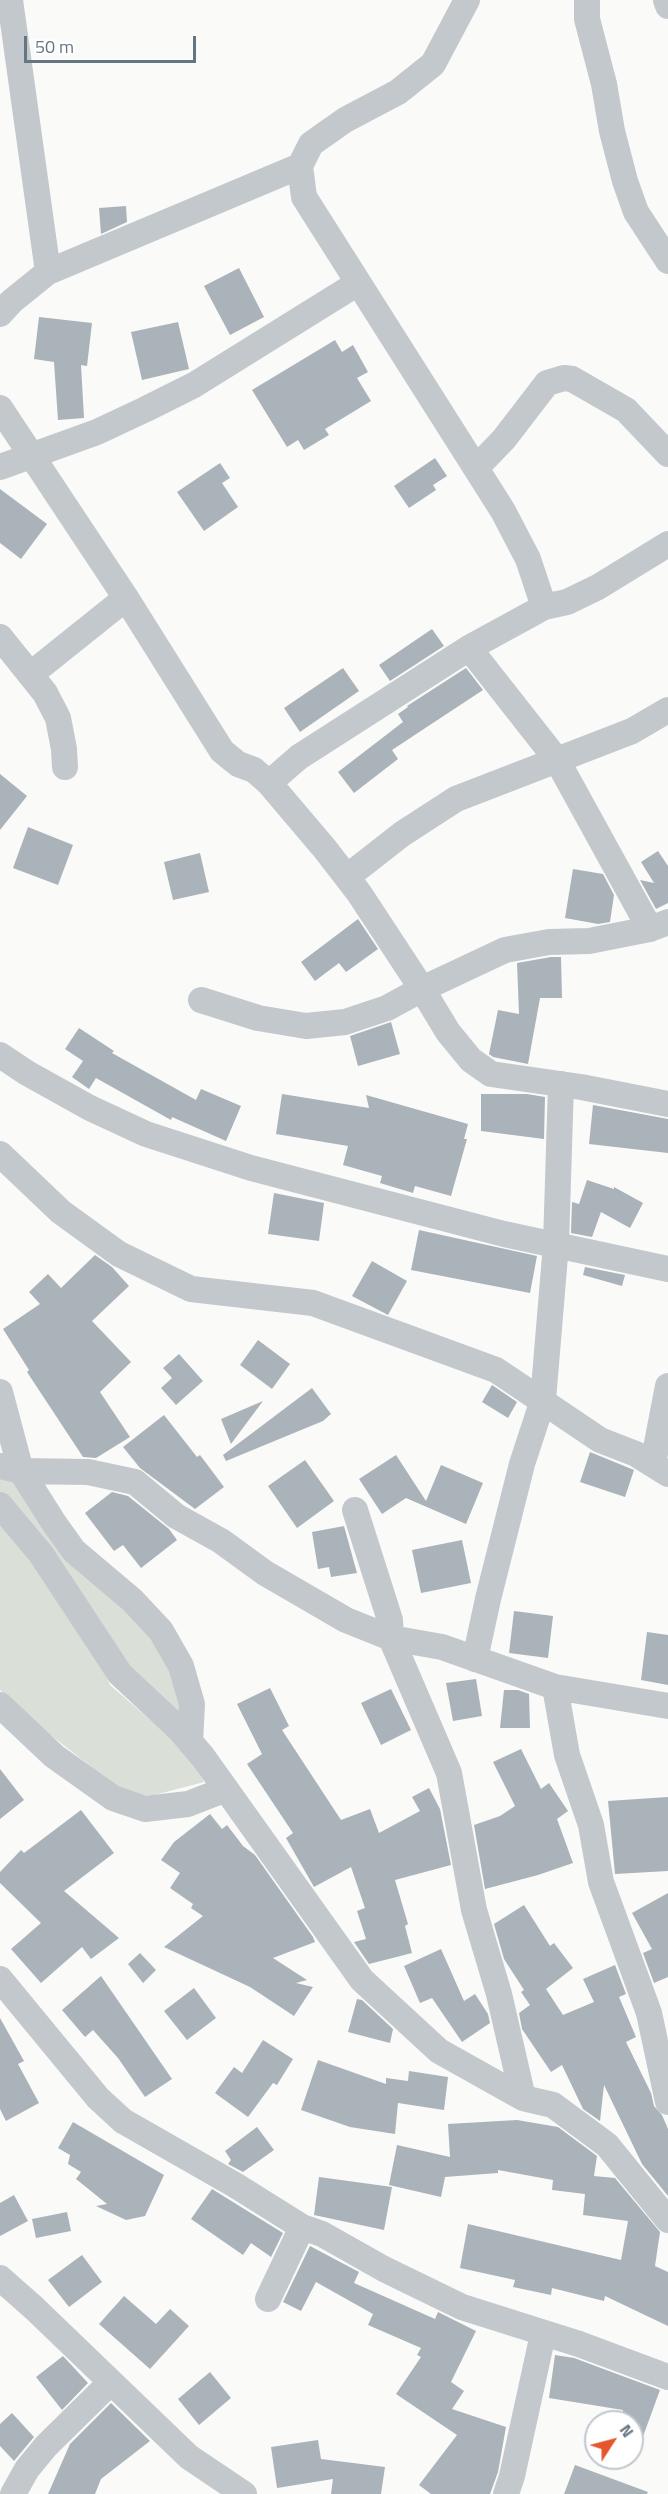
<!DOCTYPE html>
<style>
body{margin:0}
#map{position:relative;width:668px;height:2494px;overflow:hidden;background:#fafaf8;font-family:"Titillium Web",sans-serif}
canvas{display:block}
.north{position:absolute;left:584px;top:2410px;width:60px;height:60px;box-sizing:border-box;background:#fff;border:2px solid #c1c8cd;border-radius:50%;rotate:54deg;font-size:16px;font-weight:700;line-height:24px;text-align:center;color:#657683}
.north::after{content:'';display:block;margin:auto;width:21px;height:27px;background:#e4572e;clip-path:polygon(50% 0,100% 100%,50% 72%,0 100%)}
.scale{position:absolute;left:24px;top:36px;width:172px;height:27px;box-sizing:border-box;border:3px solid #657683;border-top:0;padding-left:8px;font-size:18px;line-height:21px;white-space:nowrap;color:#657683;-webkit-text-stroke:4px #fff;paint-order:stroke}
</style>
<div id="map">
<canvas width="668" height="2494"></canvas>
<div class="north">N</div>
<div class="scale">50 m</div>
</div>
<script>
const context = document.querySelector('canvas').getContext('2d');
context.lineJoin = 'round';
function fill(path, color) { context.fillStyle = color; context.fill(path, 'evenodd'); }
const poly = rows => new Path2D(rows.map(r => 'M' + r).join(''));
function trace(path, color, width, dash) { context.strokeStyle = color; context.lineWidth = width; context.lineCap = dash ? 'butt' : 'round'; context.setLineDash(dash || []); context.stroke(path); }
const green = poly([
 [0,1475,6,1476,16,1484,107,1590,170,1658,183,1717,119,1663,17,1513,0,1493],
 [0,1519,28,1551,100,1659,110,1685,186,1751,204,1782,151,1796,124,1792,26,1716,0,1690]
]);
const building = poly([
 [126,206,127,222,101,234,99,208],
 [239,268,264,317,230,335,204,286],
 [39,317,92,323,87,366,81,365,84,418,58,420,54,362,34,359],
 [178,322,189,369,142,380,131,332],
 [335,340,342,352,353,345,368,372,357,378,371,401,325,429,329,435,304,450,298,440,287,447,252,390],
 [435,458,447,476,433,485,436,490,409,508,394,486],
 [220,463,230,478,222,483,238,507,204,531,177,492],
 [0,489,47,524,21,559,0,543],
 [432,629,444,646,390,681,379,665],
 [343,668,359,691,300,732,284,708],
 [466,668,483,690,392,750,398,759,354,793,338,772,403,722,398,714,408,707,407,706],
 [0,774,27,796,0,830],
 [28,827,73,845,58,885,13,868],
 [658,851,668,866,668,903,656,909,640,880,654,883,641,862],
 [200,853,209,892,173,900,164,862],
 [573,869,603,874,614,895,610,922,598,924,565,918],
 [358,919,378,949,346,972,339,963,315,981,301,962],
 [551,957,561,957,562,998,540,998,528,1064,493,1057,489,1054,498,1010,519,1014,517,963],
 [391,1022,400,1054,358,1066,350,1036],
 [79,1028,114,1051,112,1053,196,1100,201,1089,241,1106,226,1141,172,1117,171,1120,96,1078,89,1089,72,1077,83,1061,65,1049],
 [282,1094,369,1108,366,1095,468,1124,464,1139,467,1139,451,1196,415,1186,413,1193,380,1183,382,1176,343,1165,348,1146,276,1134],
 [481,1094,527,1094,545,1097,544,1139,481,1131],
 [593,1105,668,1119,668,1153,589,1144],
 [587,1180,614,1189,614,1187,643,1203,630,1228,601,1212,592,1237,571,1233,572,1202,579,1204],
 [274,1193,324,1203,319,1241,268,1234],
 [419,1230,537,1256,530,1293,411,1270],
 [95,1255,112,1267,129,1286,92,1321,131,1362,100,1392,130,1437,96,1458,83,1457,27,1372,29,1370,3,1329,40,1304,29,1292,48,1274,61,1288],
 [372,1261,407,1281,388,1315,352,1296],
 [585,1267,625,1275,622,1286,583,1275],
 [258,1340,290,1364,272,1389,240,1365],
 [179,1354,203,1381,176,1405,161,1388,172,1378,163,1368],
 [492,1385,517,1402,508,1418,482,1402],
 [312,1388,331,1414,323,1421,226,1461,223,1455],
 [263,1401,231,1444,221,1419],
 [164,1415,197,1457,200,1455,224,1487,195,1509,140,1468,123,1447],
 [590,1452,634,1470,625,1497,580,1482],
 [396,1455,426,1501,441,1465,483,1483,466,1524,406,1498,382,1514,359,1479],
 [305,1460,334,1501,297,1528,268,1486],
 [112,1492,128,1496,169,1529,177,1540,141,1568,123,1545,114,1551,85,1513],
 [344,1526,357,1573,331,1577,329,1567,318,1569,312,1532],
 [462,1540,471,1583,421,1593,412,1550],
 [514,1611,553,1616,548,1658,509,1653],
 [647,1632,668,1635,668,1685,641,1680],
 [476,1679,482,1716,453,1721,446,1683],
 [270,1688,289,1726,282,1730,341,1820,370,1809,379,1833,420,1811,412,1797,429,1788,440,1809,451,1865,395,1880,408,1924,405,1926,412,1953,369,1964,354,1942,366,1939,357,1911,365,1908,351,1867,314,1887,286,1838,293,1833,247,1764,262,1754,237,1704],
 [391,1689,411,1730,381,1745,361,1703],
 [504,1690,518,1690,529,1694,530,1728,500,1728],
 [521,1749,541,1789,549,1783,568,1811,557,1819,573,1863,538,1875,485,1889,474,1825,500,1816,515,1806,493,1762],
 [0,1769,24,1800,0,1819],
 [668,1797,668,1871,615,1874,608,1801],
 [81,1810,114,1853,64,1891,119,1938,91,1959,82,1947,41,1983,11,1949,41,1923,0,1883,0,1872,21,1850,24,1853],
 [210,1814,222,1829,227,1825,243,1846,255,1855,313,1937,315,1942,273,1958,307,1980,296,1983,313,1987,294,2016,250,1987,164,1947,203,1916,191,1908,193,1904,170,1888,180,1873,161,1860,174,1842],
 [668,1893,668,1977,654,1983,643,1953,652,1949,632,1913],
 [524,1905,550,1946,554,1943,573,1968,546,1989,563,2015,594,2002,583,1979,615,1965,626,1994,619,1997,636,2037,626,2042,651,2093,654,2106,662,2115,668,2129,668,2196,642,2164,604,2085,600,2121,583,2109,562,2065,551,2072,522,2029,519,2013,530,2005,521,1992,524,1990,504,1959,494,1924],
 [441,1949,464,2001,475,1994,488,2014,490,2023,462,2042,432,1998,420,2003,404,1966],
 [140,1953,156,1970,143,1983,128,1964],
 [101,1976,172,2079,145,2097,118,2058,93,2030,85,2037,62,2010],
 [194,1988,216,2018,187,2040,164,2011],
 [357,1999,362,2000,393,2029,390,2043,348,2032],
 [0,2018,24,2061,18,2064,39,2103,6,2121,0,2109],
 [263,2040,293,2059,277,2085,273,2083,248,2117,215,2093,234,2067,242,2073],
 [318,2060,386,2084,386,2078,408,2081,409,2071,448,2077,444,2110,398,2103,395,2134,350,2127,301,2110],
 [517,2120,558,2127,597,2156,594,2176,615,2178,660,2232,655,2266,668,2272,668,2326,605,2296,604,2301,552,2288,551,2295,513,2287,515,2280,460,2268,468,2224,621,2260,628,2221,583,2215,585,2194,552,2190,553,2180,498,2170,498,2173,445,2177,441,2197,389,2185,397,2145,450,2157,448,2124],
 [73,2122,164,2175,145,2216,126,2220,96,2206,107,2204,76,2179,81,2172,68,2164,70,2155,58,2148],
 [257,2127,274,2150,243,2172,228,2164,231,2160,225,2151],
 [319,2177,392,2187,384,2230,314,2215],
 [212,2189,283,2233,271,2257,251,2243,243,2255,191,2219],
 [14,2195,28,2221,0,2236,0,2203],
 [67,2212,71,2231,36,2238,32,2219],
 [310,2246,359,2272,354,2283,435,2319,438,2312,476,2331,451,2382,464,2391,452,2409,506,2427,498,2472,490,2494,431,2494,419,2485,457,2435,396,2394,421,2357,417,2355,421,2348,368,2325,373,2314,316,2282,301,2311,283,2302],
 [82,2255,102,2282,69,2307,48,2280],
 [124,2296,156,2324,170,2309,189,2326,150,2369,99,2324],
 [555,2355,574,2358,660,2390,634,2461,632,2460,632,2422,621,2422,623,2410,549,2398],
 [63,2356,88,2383,62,2410,36,2377],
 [210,2372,231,2398,199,2425,178,2399],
 [111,2403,150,2441,101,2479,95,2494,48,2494,70,2444],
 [12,2413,34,2437,14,2461,0,2446,0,2424],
 [318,2440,321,2459,385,2467,381,2494,331,2494,333,2479,277,2488,271,2447],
 [575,2465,648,2492,647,2494,564,2494]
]);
const street = poly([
 [10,0,48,272],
 [467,0,433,64,398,92,345,120,311,144,300,166,304,197,503,511,528,559,544,607],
 [587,0,587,19,604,84,612,131,625,181,636,212,668,261],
 [666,0,668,6],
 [0,314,12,301,48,272,300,166],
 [0,408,126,598,222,751,238,764,254,770,269,783,325,849,359,893,422,989,505,950,549,942,589,941,650,929,668,922],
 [0,467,97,432,146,409,194,385,358,283],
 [476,468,504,439,547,383,564,378,572,379,626,410,668,454],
 [0,637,45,693,58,718,64,749,65,767],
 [469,648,557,760,650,929],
 [31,674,126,598],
 [269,783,299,757,469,648,544,607,567,602,598,587,668,544],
 [347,877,402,834,456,799,632,731,668,710],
 [201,1000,258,1018,306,1026,345,1022,387,1008,422,989,448,1032,471,1060,491,1074,581,1087,668,1104],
 [0,1055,27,1073,90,1108,146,1134,251,1168,504,1234,668,1269],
 [0,1154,61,1212,119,1254,191,1289,313,1303,496,1370,600,1440,636,1454,668,1474],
 [0,1392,21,1471,54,1523,74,1551,132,1600,161,1631,181,1666,192,1704,190,1742],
 [653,1464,668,1386],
 [0,1466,21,1471,88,1472,135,1482,176,1516,221,1541,265,1573,346,1620,391,1638,442,1647,555,1687,668,1706],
 [0,1505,41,1554,120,1674,180,1730,203,1757,362,1980,439,2051,523,2098,553,2105,607,2145,668,2220],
 [355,1510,390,1620,391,1638,449,1773,474,1910,499,1994,523,2098],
 [475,1659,488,1599,522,1464,543,1400,556,1244,561,1084],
 [555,1687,567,1755,591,1825,601,1882,649,2013,668,2102],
 [0,1705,54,1756,113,1798,145,1809,188,1804,224,1790],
 [0,1979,98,2098,123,2121,235,2185,302,2227,322,2234,384,2269,462,2307,579,2344,668,2377],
 [0,2278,34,2308,189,2457,244,2494],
 [268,2299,302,2227],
 [13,2494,27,2469,46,2446,110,2383],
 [506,2494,512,2476,543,2334]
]);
fill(green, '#dadfd7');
fill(building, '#aab3b9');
trace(street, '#c3c8cc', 26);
</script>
